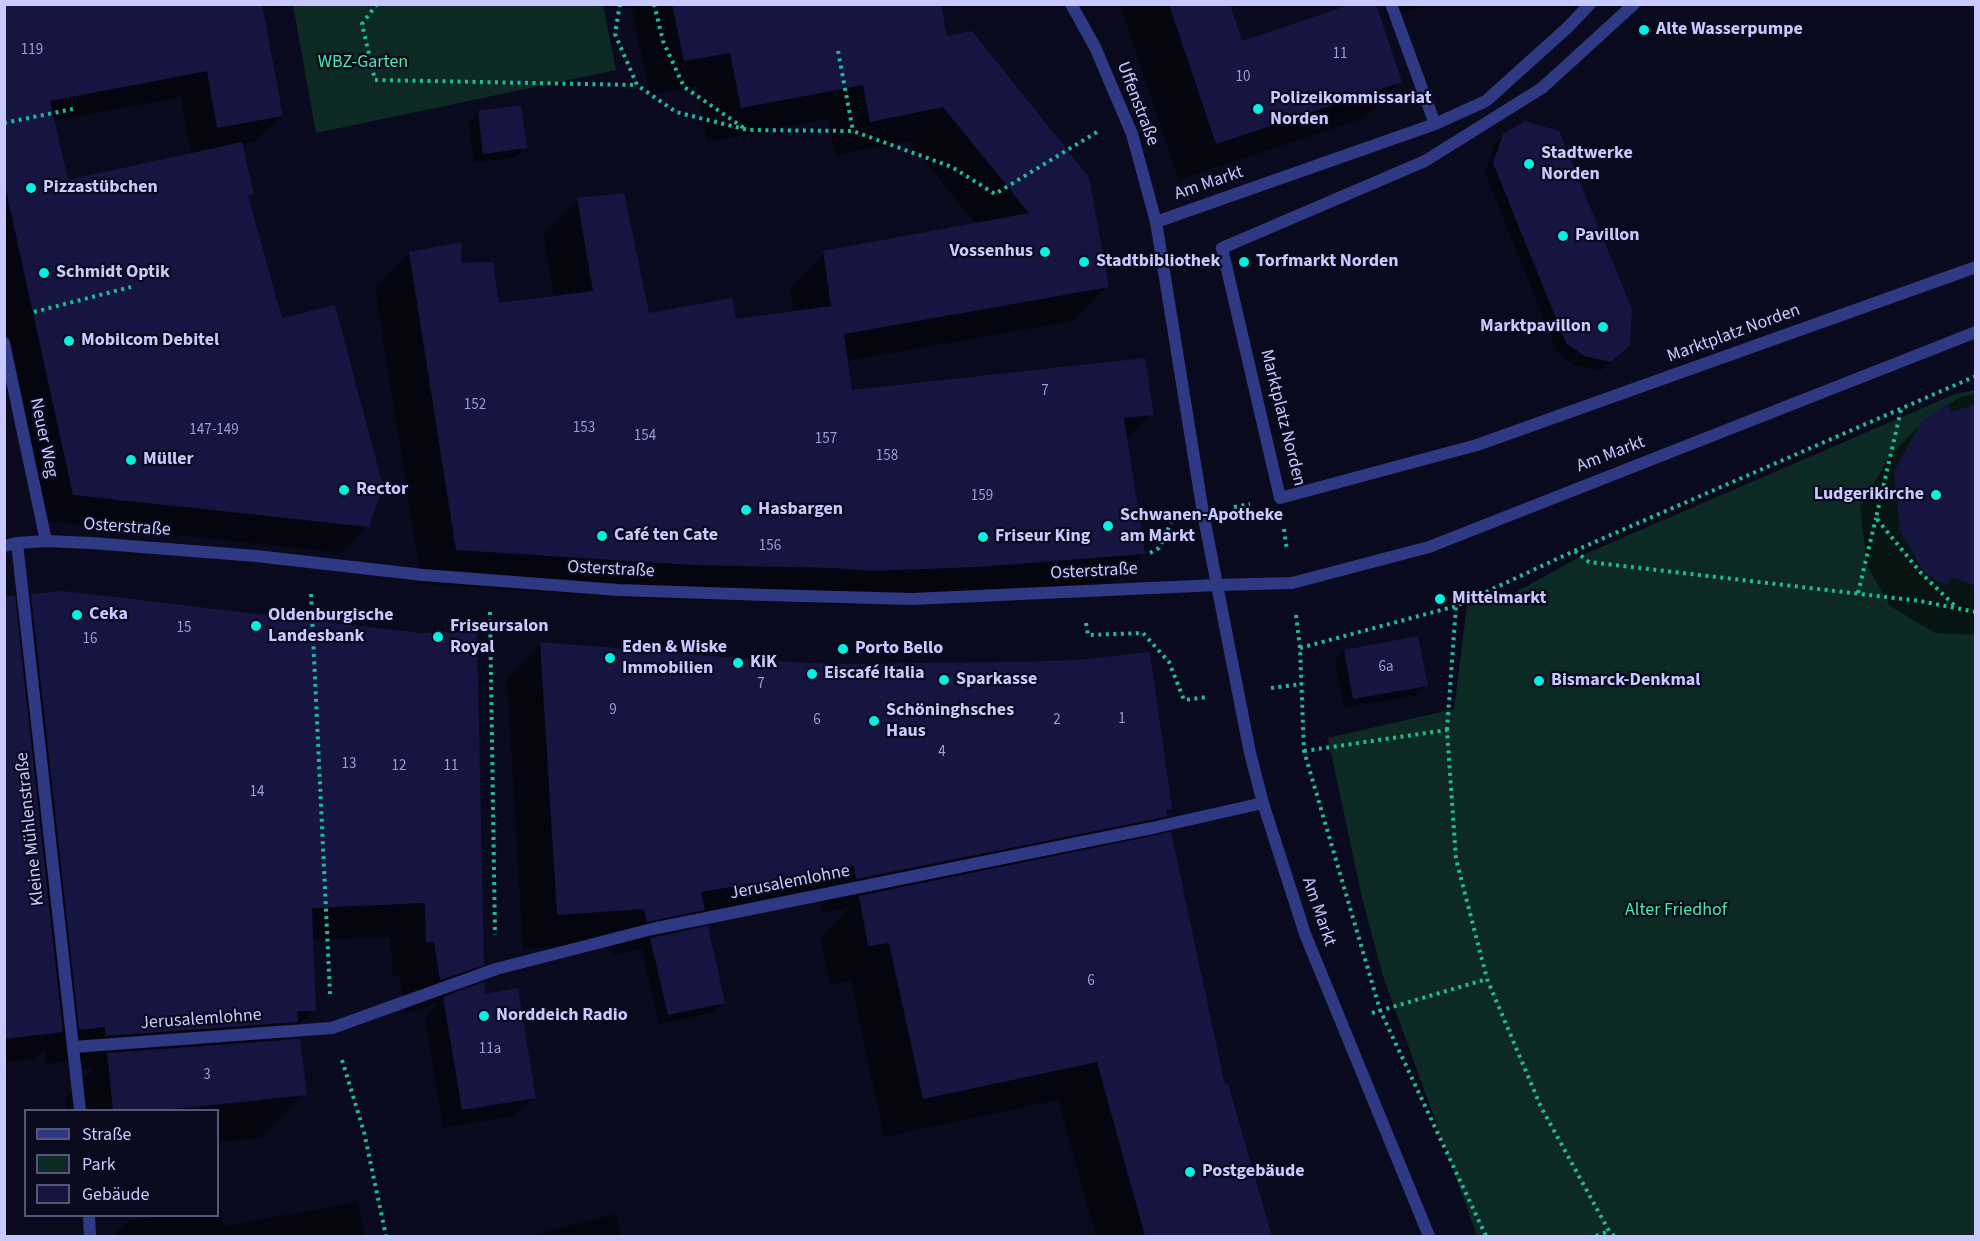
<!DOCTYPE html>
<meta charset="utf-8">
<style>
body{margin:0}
#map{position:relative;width:1980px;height:1241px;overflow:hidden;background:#0a0a1e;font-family:"Source Sans 3",sans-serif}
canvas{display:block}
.frame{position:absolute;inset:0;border:6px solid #c7c9ff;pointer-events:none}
.legend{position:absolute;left:24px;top:1109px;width:195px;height:108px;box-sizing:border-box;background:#0a0a1e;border:2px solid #565678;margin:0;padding:8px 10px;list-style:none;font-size:18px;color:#c7c9ff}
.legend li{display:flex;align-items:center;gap:12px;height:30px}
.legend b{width:30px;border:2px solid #565678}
</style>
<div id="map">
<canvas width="1980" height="1241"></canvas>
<div class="frame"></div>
<ul class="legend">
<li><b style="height:8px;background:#2f3983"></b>Straße</li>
<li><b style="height:16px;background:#0c2923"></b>Park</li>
<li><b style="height:16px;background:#161441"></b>Gebäude</li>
</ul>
</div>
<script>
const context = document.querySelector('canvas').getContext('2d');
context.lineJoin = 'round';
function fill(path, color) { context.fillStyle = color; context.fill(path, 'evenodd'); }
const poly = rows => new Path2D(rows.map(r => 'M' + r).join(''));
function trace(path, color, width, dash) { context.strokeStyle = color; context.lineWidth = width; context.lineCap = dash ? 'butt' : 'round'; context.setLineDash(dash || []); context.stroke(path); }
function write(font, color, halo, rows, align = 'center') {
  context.font = font + ' "Source Sans 3",sans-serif'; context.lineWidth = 4.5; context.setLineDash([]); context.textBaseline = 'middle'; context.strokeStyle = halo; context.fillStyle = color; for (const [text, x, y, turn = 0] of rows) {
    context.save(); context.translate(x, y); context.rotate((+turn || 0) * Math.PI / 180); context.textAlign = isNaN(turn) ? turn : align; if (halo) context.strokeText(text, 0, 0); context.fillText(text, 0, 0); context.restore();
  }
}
const green = poly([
 [293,5,603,5,616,70,316,133],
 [1975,390,1975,1236,1477,1236,1383,976,1362,898,1328,738,1454,709,1467,606,1516,592,1585,554,1955,394]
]);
const shadow = poly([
 [4,4,261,4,282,115,255,141,241,144,252,194,247,199,281,320,368,526,342,553,47,521,4,326],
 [181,97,191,155,67,182,53,121],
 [631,4,939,4,946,38,1108,286,1073,321,847,361,851,391,1152,414,1126,440,1144,554,1109,588,942,601,835,605,799,602,656,599,422,584,375,288,409,253,460,264,498,304,554,297,543,234,577,200,623,195,648,314,735,321,793,312,790,287,824,253,976,225,909,141,836,155,828,119,707,142,696,86,650,95],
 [1120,4,1229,4,1241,43,1401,81,1364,118,1179,180],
 [1383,4,1431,4,1388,19],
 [479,112,525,148,516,157,474,163,469,122],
 [1504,135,1619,355,1600,371,1574,365,1557,352,1485,173,1494,145],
 [1976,394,1976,635,1935,633,1890,606,1867,566,1860,507,1889,457,1923,422,1960,397],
 [4,599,17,633,34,616,419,635,483,964,451,996,483,996,534,1097,515,1116,443,1128,425,1017,441,1001,406,1014,399,976,392,976,391,937,312,940,314,1010,283,1041,305,1094,262,1138,218,1142,218,1110,176,1110,259,1101,259,1098,170,1108,170,1110,66,1110,65,1098,94,1069,71,1070,70,1061,45,1064,44,1049,34,1059,4,1062],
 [541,644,1171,808,1141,840,1224,1086,1227,1086,1270,1236,1096,1236,1058,1100,884,1137,851,981,830,985,821,936,850,907,822,913,820,899,692,921,679,934,723,1003,714,1012,659,1024,642,949,613,955,610,942,523,949,507,678],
 [1344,651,1426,685,1417,695,1344,708,1335,660],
 [358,1202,365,1236,112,1236,128,1221,160,1216,218,1216,218,1207,220,1206,223,1226],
 [616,1214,622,1236,528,1236]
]);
const building = poly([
 [4,4,262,4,283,116,217,128,207,71,50,101,68,180,242,142,254,194,248,196,282,318,335,305,383,486,369,527,73,495,4,181],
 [672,4,941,4,947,36,972,31,1089,177,1109,287,844,334,852,390,1145,358,1154,415,1124,418,1145,554,978,567,870,571,835,568,692,565,456,550,409,252,462,242,461,263,493,262,499,303,593,291,577,198,624,193,649,313,732,298,736,319,831,306,823,251,1029,213,943,107,870,122,863,85,741,108,730,53,684,61],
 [1169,4,1230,4,1242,41,1352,4,1376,4,1402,82,1216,144],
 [521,105,527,148,483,154,478,111],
 [1525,121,1559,131,1632,309,1630,345,1611,362,1584,356,1566,343,1493,163,1503,134],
 [1947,404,1952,412,1976,404,1976,586,1951,577,1946,586,1924,572,1900,531,1894,471,1922,421],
 [63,591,419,633,477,632,484,965,440,980,434,942,426,942,425,903,312,908,316,1011,297,1011,298,1022,105,1036,105,1027,79,1030,31,594],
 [15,596,63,1032,4,1039,4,597],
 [1418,636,1428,686,1353,699,1344,650],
 [540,642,786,662,837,664,1021,662,1076,660,1150,652,1172,809,1166,810,1167,816,1150,820,856,879,854,866,701,892,705,910,647,922,644,909,557,915],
 [1171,832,1225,1085,1228,1084,1272,1236,1145,1236,1097,1062,923,1099,889,943,868,946,859,896],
 [708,926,725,1003,668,1015,650,938],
 [484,982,485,994,518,988,536,1098,462,1110,443,997],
 [300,1039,307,1095,162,1110,113,1110,107,1053]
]);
const path = poly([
 [377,4,362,24,375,80,637,85],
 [620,4,615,34,637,85,676,112,748,130,853,131,952,167,995,194,1097,132],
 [654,4,663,41,684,87,744,128],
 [838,51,853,131],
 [4,123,73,109],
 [34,312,131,287],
 [1901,410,1876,518,1921,573,1957,608],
 [1234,507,1250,504],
 [1284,529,1287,551],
 [1575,551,1589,562,1920,601,1976,612],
 [1150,553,1159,548,1171,523],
 [1858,593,1876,518],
 [311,594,330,994],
 [490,612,495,935],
 [1296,615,1300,648,1304,751,1380,1010,1486,1236],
 [1086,623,1088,635,1143,633,1169,662,1184,700,1207,697],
 [1300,648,1456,606],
 [1271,688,1302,684],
 [1447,730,1456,606,1574,551,1976,376],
 [1304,751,1447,730,1456,859,1487,979,1541,1107,1609,1231,1614,1236],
 [1372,1013,1487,979],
 [342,1060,364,1132,386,1236],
 [1596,1236,1609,1231]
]);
const service = poly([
 [1391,4,1435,124],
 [73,1047,332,1028,496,969,652,929,1152,828,1263,803]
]);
const pedestrian = poly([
 [1634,4,1542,88,1425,161,1222,248,1280,498,1477,445,1976,267],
 [4,343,46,541]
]);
const minor = poly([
 [1156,222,1435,124,1486,101,1567,28,1590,4],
 [80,1110,17,543,46,541,91,543,256,556,423,575,618,590,766,595,912,599,1217,585,1250,753,1263,803,1305,934,1429,1236],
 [89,1216,90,1236]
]);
const tertiary = poly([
 [1071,4,1095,47,1132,134,1156,222,1203,513,1217,585,1292,583,1429,547,1976,332],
 [4,546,17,543]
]);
const markers = [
 [1644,30,6,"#00f2e3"],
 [1258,109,6,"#00f2e3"],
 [1529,164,6,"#00f2e3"],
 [31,188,6,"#00f2e3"],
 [1563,236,6,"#00f2e3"],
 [1045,252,6,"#00f2e3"],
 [1084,262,6,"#00f2e3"],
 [1244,262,6,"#00f2e3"],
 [44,273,6,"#00f2e3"],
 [1603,327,6,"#00f2e3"],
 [69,341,6,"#00f2e3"],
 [131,460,6,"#00f2e3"],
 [344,490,6,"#00f2e3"],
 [1936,495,6,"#00f2e3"],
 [746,510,6,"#00f2e3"],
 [1108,526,6,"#00f2e3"],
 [602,536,6,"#00f2e3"],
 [983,537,6,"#00f2e3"],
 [1440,599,6,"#00f2e3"],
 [77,615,6,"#00f2e3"],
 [256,626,6,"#00f2e3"],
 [438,637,6,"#00f2e3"],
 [843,649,6,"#00f2e3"],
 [610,658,6,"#00f2e3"],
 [738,663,6,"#00f2e3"],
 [812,674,6,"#00f2e3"],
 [944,680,6,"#00f2e3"],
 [1539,681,6,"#00f2e3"],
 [874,721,6,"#00f2e3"],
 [484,1016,6,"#00f2e3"],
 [1190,1172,6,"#00f2e3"]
];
const numberNames = [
 ["119",32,51],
 ["11",1340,55],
 ["10",1243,78],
 ["7",1045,392],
 ["152",475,406],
 ["153",584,429],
 ["147-149",214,431],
 ["154",645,437],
 ["157",826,440],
 ["158",887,457],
 ["159",982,497],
 ["156",770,547],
 ["15",184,629],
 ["16",90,640],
 ["6a",1386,668],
 ["7",761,685],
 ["9",613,711],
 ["1",1122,720],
 ["6",817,721],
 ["2",1057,721],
 ["4",942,753],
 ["13",349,765],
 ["12",399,767],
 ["11",451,767],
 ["14",257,793],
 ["6",1091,982],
 ["11a",490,1050],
 ["3",207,1076]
];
const poiNames = [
 ["Alte Wasserpumpe",1656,30],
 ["Polizeikommissariat",1270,99],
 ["Norden",1270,120],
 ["Stadtwerke",1541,154],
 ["Norden",1541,175],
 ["Pizzastübchen",43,188],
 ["Pavillon",1575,236],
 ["Vossenhus",1033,252,"right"],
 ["Stadtbibliothek",1096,262],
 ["Torfmarkt Norden",1256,262],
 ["Schmidt Optik",56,273],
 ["Marktpavillon",1591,327,"right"],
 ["Mobilcom Debitel",81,341],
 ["Müller",143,460],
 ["Rector",356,490],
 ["Ludgerikirche",1924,495,"right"],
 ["Hasbargen",758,510],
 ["Schwanen-Apotheke",1120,516],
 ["am Markt",1120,537],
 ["Café ten Cate",614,536],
 ["Friseur King",995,537],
 ["Mittelmarkt",1452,599],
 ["Ceka",89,615],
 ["Oldenburgische",268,616],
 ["Landesbank",268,637],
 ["Friseursalon",450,627],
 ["Royal",450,648],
 ["Eden & Wiske",622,648],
 ["Immobilien",622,669],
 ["Porto Bello",855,649],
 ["KiK",750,663],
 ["Eiscafé Italia",824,674],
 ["Sparkasse",956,680],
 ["Bismarck-Denkmal",1551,681],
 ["Schöninghsches",886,711],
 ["Haus",886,732],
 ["Norddeich Radio",496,1016],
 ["Postgebäude",1202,1172]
];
const parkNames = [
 ["WBZ-Garten",363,63],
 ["Alter Friedhof",1676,911]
];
const streetNames = [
 ["Uffenstraße",1137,104,69],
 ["Am Markt",1209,184,-19],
 ["Marktplatz Norden",1734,334,-20],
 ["Marktplatz Norden",1282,418,76],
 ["Neuer Weg",43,438,78],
 ["Am Markt",1611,455,-21],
 ["Osterstraße",127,528,4],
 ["Osterstraße",611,570,3],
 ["Osterstraße",1094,572,-3],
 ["Kleine Mühlenstraße",31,829,-96],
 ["Jerusalemlohne",790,883,-11],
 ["Am Markt",1318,912,71],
 ["Jerusalemlohne",201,1020,-4]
];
fill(green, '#0c2923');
fill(shadow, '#0007');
fill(building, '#161441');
trace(path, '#20ba98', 4, [3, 4.5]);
trace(service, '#2f3983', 12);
trace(pedestrian, '#2f3983', 12);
trace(minor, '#2f3983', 12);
trace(tertiary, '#2f3983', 12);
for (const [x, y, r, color] of markers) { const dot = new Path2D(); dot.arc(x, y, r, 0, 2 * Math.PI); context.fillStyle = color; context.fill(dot); trace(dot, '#0a0a1e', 2); }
write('15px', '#9b9cd0', null, numberNames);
write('bold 18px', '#c7c9ff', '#0a0a1e', poiNames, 'left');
write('18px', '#47eba8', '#0a0a1e', parkNames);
write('18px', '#c7c9ff', '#0a0a1e', streetNames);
</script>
